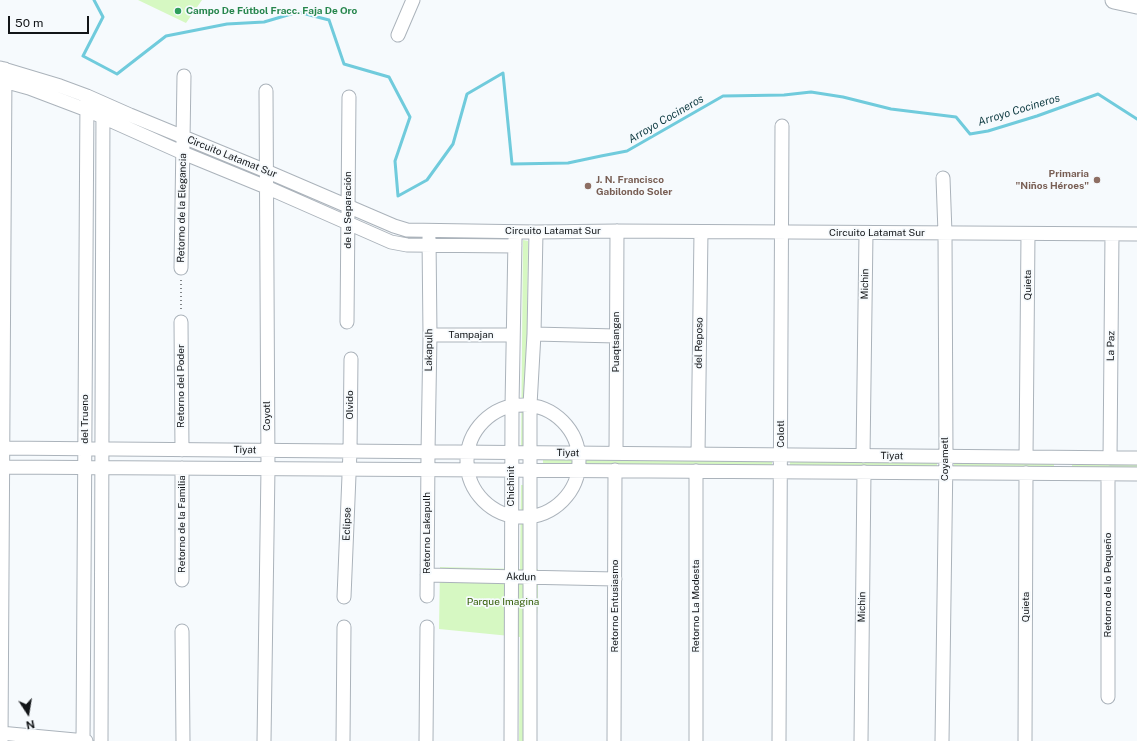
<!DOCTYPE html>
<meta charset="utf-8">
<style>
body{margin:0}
#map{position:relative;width:1137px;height:741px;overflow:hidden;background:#f6fafd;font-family:"Public Sans",sans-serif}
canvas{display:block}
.north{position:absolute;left:8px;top:693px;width:40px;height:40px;-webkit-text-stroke:3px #f6fafd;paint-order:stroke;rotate:168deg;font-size:11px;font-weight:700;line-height:16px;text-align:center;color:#121518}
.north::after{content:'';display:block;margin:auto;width:14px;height:18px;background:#121518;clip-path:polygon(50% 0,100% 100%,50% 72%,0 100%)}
.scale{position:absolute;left:8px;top:16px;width:81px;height:18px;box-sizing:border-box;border:2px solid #121518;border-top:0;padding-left:5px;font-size:12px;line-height:14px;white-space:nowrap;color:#121518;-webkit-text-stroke:3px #f6fafd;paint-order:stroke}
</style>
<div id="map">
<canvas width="1137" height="741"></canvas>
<div class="north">N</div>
<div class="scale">50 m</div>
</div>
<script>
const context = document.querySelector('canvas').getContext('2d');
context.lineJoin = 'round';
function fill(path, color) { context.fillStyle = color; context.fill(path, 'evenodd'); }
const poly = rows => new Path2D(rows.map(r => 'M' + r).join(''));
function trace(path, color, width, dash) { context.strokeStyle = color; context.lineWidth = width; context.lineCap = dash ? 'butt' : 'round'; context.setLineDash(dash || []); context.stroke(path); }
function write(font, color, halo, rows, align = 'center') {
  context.font = font + ' "Public Sans",sans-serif'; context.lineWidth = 3.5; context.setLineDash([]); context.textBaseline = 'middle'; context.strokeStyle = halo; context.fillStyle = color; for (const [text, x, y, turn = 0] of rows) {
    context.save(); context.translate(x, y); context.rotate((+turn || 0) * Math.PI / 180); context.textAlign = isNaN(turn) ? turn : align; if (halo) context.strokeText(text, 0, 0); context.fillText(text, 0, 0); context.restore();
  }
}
const green = poly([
 [138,0,202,0,186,23],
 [523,240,528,241,526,450,521,450],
 [543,459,772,460,772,467,543,465],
 [790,461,937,462,937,469,790,468],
 [954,463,1054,464,1054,470,954,469],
 [1072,465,1137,465,1137,471,1072,471],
 [521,485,526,485,525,569,538,569,538,604,535,639,524,741,519,741,520,637,439,629,440,567,520,569]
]);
const stream = poly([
 [94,0,103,17,83,56,117,74,166,36,227,24,264,22,298,12,329,20,344,64,389,77,410,117,395,161,398,196,427,180,453,144,467,94,503,73,512,164,568,163,601,156,627,151,723,96,784,95,811,92,843,97,891,109,956,117,970,134,988,131,1037,116,1098,94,1137,119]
]);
const path = poly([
 [181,280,181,311]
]);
const minor = poly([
 [398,35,413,0],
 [0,68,60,86,87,96,130,115,266,171,394,226,407,230,536,232,617,231,1137,234],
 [0,80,29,88,87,110,183,153,266,187,391,242,407,245,515,246],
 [181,268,184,76],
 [181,322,182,450],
 [347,322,349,97],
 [534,334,616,336],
 [430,335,512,335],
 '467 461a56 56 0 1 1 112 0a56 56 0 1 1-112 0Z',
 [0,448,1137,458],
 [616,453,617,231],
 [698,454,701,232],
 [863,456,866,233],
 [1026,457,1028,234],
 [1110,458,1112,234],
 [0,467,1137,474],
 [182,468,182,580],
 [427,575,615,579],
 [427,596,428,452,430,335,429,238],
 [344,597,350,451,351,359],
 [182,631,183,741],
 [1108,697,1108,474],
 [0,733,86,741],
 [1,741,5,69],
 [83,741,87,96],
 [101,741,103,104],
 [264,741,268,468,266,91],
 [343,741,344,627],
 [426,741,427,627],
 [511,741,512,406,515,239],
 [530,741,530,405,534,334,536,232],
 [614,741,615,470],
 [696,741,696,471],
 [779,741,782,126],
 [861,741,864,472],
 [942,741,946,456,945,233,943,178],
 [1025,741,1026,473]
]);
const major = poly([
 [1114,0,1137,5]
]);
const markers = [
 [178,11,4,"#2e9e5b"],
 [1097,180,4,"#8d6e63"],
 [588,186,4,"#8d6e63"]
];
const leisureNames = [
 ["Campo De Fútbol Fracc. Faja De Oro",186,11]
];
const streetNames = [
 ["Circuito Latamat Sur",232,157,22],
 ["Retorno de la Elegancia",182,208,-89],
 ["de la Separación",348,210,-90],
 ["Circuito Latamat Sur",553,231],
 ["Circuito Latamat Sur",877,233],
 ["Michin",865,284,-89],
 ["Quieta",1028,285,-90],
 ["Tampajan",471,335],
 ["Puaqtsangan",616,342,-90],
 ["del Reposo",699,343,-89],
 ["La Paz",1111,346,-89],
 ["Lakapulh",429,350,-89],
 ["Retorno del Poder",181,386,-90],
 ["Olvido",350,405,-90],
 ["Coyotl",267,416,-90],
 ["del Trueno",85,419,-90],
 ["Colotl",781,434,-90],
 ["Tiyat",245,450,1],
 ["Tiyat",568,453,1],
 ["Tiyat",892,456,1],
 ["Coyametl",945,459,-90],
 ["Chichinit",511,486,-90],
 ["Retorno de la Familia",182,524,-90],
 ["Eclipse",347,524,-88],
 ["Retorno Lakapulh",427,533,-90],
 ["Akdun",521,577,1],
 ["Retorno de lo Pequeño",1108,585,-90],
 ["Retorno Entusiasmo",615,606,-90],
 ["Retorno La Modesta",696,606,-90],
 ["Michin",862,607,-89],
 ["Quieta",1026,607,-90]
];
const educationNames = [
 ["Primaria",1089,174],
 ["\"Niños Héroes\"",1089,186],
 ["J. N. Francisco",596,180,"left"],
 ["Gabilondo Soler",596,192,"left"]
];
const parkNames = [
 ["Parque Imagina",503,602]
];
const waterNames = [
 ["Arroyo Cocineros",1019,110,-17],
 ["Arroyo Cocineros",666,119,-30]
];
fill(green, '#d6f8c2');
trace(stream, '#70cbdc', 3);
trace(minor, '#abb3bb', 15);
trace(major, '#abb3bb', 19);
trace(path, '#818588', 2, [1, 3]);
trace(minor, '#fff', 13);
trace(major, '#fff', 17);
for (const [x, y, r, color] of markers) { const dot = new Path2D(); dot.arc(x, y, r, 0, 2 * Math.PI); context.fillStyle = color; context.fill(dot); trace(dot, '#f6fafd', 1.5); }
write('bold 10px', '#27864d', '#f6fafd', leisureNames, 'left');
write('10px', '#121518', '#f6fafd', streetNames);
write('bold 10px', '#785e54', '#f6fafd', educationNames, 'right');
write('10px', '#305b02', '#f6fafd', parkNames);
write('italic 11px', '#0e3a41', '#f6fafd', waterNames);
</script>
